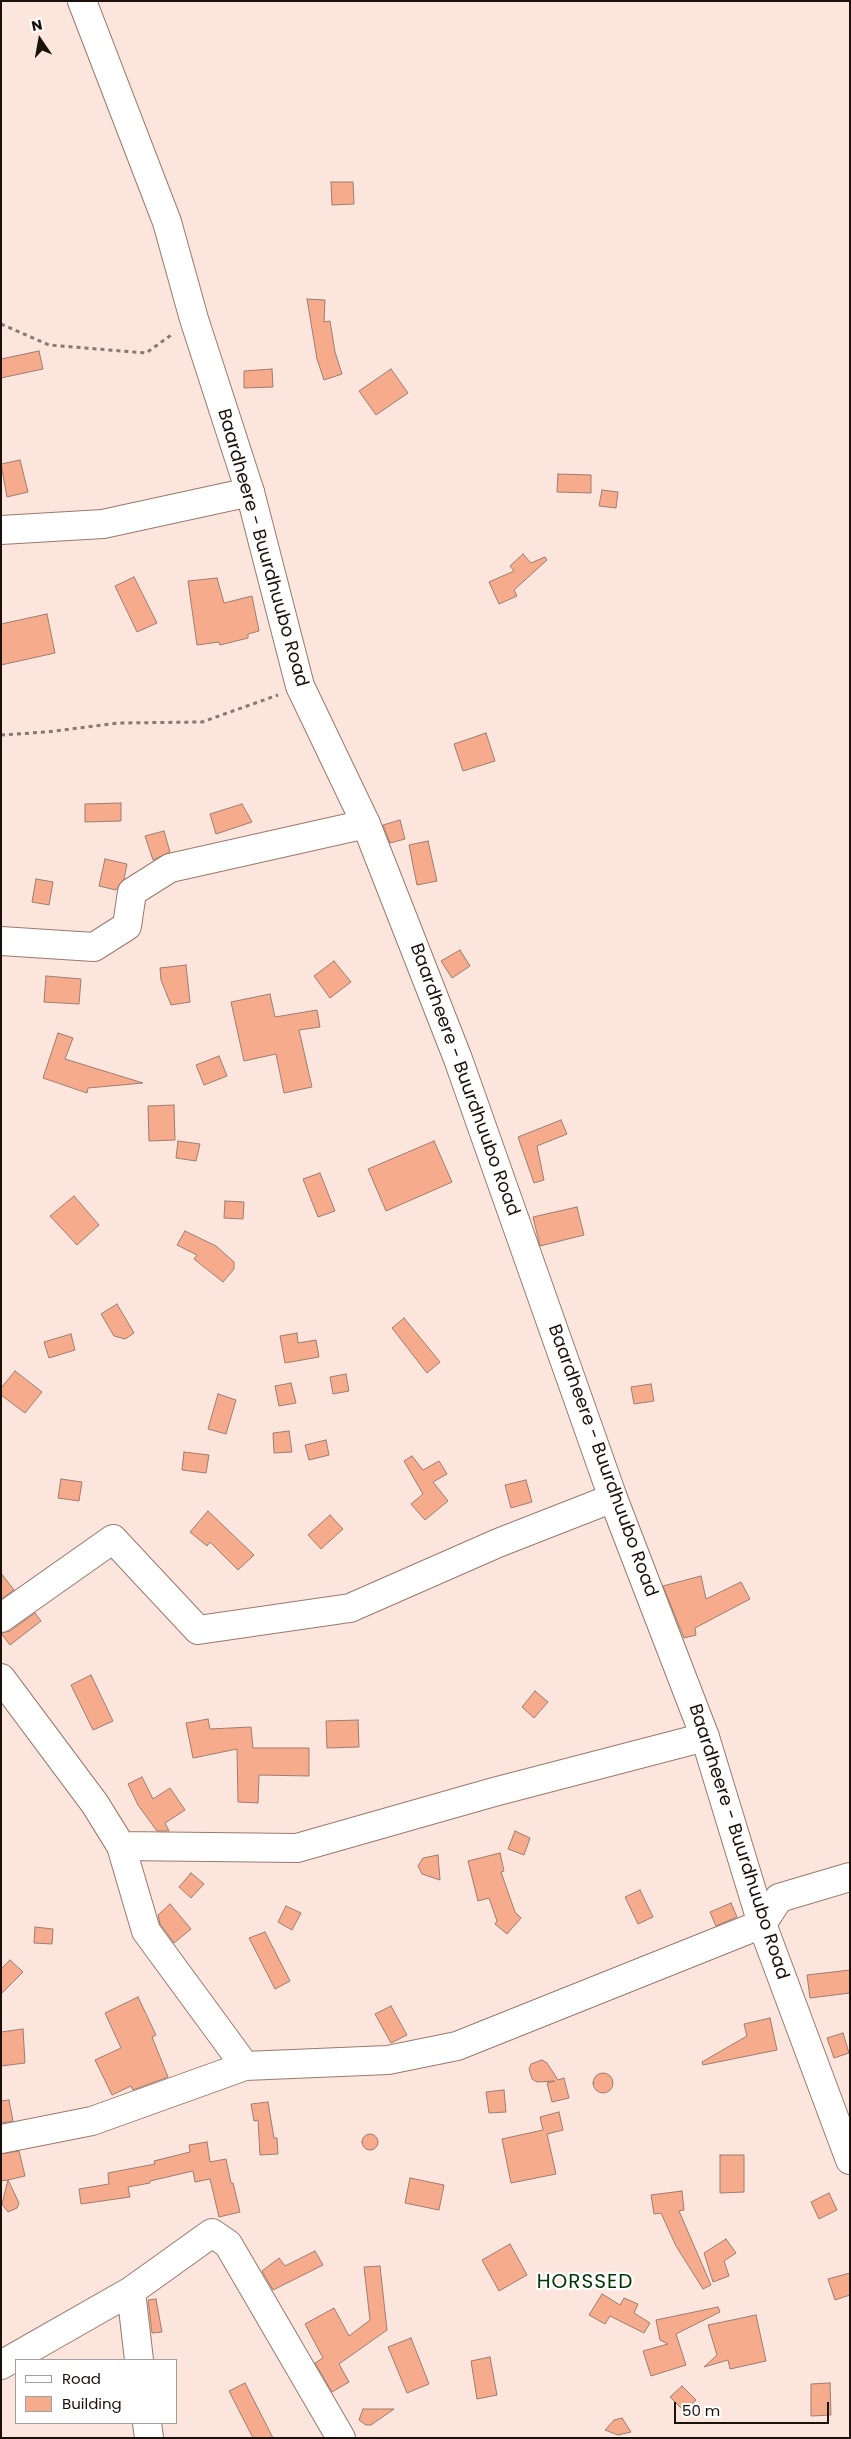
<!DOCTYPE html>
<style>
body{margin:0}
#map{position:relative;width:851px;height:2439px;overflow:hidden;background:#fce5dd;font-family:Poppins,sans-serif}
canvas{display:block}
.frame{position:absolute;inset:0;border:2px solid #1c100b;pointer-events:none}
.legend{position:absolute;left:15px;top:2359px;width:162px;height:65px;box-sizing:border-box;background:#fff;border:1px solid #a49f9d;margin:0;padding:6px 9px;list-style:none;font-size:15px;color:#1c100b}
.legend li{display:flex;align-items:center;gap:10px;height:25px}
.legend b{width:25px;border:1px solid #a49f9d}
.north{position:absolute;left:15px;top:15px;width:50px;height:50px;-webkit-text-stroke:4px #fff;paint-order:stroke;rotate:348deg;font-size:14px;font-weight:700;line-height:20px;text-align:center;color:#1c100b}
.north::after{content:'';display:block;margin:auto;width:18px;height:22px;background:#1c100b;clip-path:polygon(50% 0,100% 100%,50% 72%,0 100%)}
.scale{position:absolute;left:674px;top:2402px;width:155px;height:22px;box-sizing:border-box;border:2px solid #1c100b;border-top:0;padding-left:6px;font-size:15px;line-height:18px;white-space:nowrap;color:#1c100b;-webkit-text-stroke:4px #fff;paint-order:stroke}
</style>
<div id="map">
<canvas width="851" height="2439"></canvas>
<div class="frame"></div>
<ul class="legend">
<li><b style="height:6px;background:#fff"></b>Road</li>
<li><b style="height:14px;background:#f5ab8c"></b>Building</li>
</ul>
<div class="north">N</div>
<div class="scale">50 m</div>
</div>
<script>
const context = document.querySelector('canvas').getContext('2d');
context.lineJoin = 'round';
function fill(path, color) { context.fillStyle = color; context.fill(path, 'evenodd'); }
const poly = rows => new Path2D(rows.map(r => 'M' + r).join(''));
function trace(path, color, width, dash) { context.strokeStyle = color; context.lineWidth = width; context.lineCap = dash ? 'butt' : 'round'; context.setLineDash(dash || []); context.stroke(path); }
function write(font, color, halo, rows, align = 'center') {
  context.font = font + ' Poppins,sans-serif'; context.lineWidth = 4.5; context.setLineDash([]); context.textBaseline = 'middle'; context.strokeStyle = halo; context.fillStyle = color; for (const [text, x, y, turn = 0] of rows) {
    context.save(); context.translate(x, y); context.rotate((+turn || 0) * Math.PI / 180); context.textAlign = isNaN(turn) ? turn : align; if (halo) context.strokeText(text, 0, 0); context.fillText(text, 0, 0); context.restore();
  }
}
const building = poly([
 [331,182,353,182,354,204,332,205,331,182],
 [307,299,325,300,324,322,330,321,335,352,342,374,324,380,317,359,307,299],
 [39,351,43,369,1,378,1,359,39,351],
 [272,369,273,387,244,388,244,371,272,369],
 [391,369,408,393,376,415,359,391,391,369],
 [20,460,28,492,7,497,1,464,20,460],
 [558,474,591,475,591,493,557,492,558,474],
 [602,490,618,492,616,508,599,506,602,490],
 [523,554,531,563,545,557,547,560,514,590,517,596,499,604,489,582,514,571,510,566,523,554],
 [134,577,157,623,137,632,115,586,134,577],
 [217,578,224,603,252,596,259,631,248,634,248,638,220,645,219,642,197,645,188,581,217,578],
 [47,614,55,653,1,665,1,624,47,614],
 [486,733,495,761,463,771,454,744,486,733],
 [121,803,121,821,85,822,85,804,121,803],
 [242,804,252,822,216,834,210,814,242,804],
 [400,820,405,839,390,843,383,825,400,820],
 [164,831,170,852,153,860,145,836,164,831],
 [428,841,437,881,417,885,409,845,428,841],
 [105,859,127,864,124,879,116,890,99,886,105,859],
 [36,879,53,882,49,905,32,902,36,879],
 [460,950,470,966,452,978,441,961,460,950],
 [334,961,351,982,330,998,314,976,334,961],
 [186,965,190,1002,171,1005,161,980,160,968,186,965],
 [46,976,81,979,79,1004,44,1002,46,976],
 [270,994,275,1017,317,1010,320,1027,299,1030,312,1087,284,1093,276,1054,244,1061,231,1002,270,994],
 [58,1033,73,1038,65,1059,143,1083,88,1088,87,1093,43,1078,58,1033],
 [219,1056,227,1076,204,1085,196,1065,219,1056],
 [174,1105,175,1140,149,1141,148,1106,174,1105],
 [561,1120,567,1134,537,1146,544,1180,534,1183,518,1137,561,1120],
 [178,1141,200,1144,196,1161,176,1158,178,1141],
 [434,1141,452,1182,386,1211,368,1169,434,1141],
 [320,1173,335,1211,318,1217,303,1179,320,1173],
 [74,1196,99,1225,77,1245,50,1216,74,1196],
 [225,1201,244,1202,243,1219,224,1218,225,1201],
 [577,1207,584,1235,540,1246,533,1217,577,1207],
 [185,1231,216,1246,234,1262,234,1269,223,1282,194,1259,197,1255,177,1245,185,1231],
 [117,1304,134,1333,125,1339,114,1336,101,1314,117,1304],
 [404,1318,440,1362,427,1373,392,1328,404,1318],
 [297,1333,298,1343,316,1340,319,1357,285,1363,280,1336,297,1333],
 [71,1334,75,1350,49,1358,44,1342,71,1334],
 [15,1371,42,1392,25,1413,1,1395,1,1388,15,1371],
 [346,1374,349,1391,333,1394,330,1377,346,1374],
 [291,1383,296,1403,279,1406,275,1386,291,1383],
 [651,1384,654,1401,634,1404,631,1387,651,1384],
 [218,1394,236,1400,226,1434,208,1429,218,1394],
 [289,1431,292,1452,274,1453,273,1433,289,1431],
 [326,1440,329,1455,309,1460,305,1445,326,1440],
 [184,1452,209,1455,206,1473,182,1470,184,1452],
 [412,1456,423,1470,439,1461,447,1474,433,1482,448,1501,425,1520,411,1504,423,1494,404,1461,412,1456],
 [61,1479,82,1482,79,1501,58,1498,61,1479],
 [526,1480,532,1502,511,1508,505,1485,526,1480],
 [208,1511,254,1555,238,1570,210,1542,207,1546,190,1532,208,1511],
 [330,1515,343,1529,321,1549,308,1535,330,1515],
 [1,1573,14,1590,1,1599,1,1573],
 [701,1576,706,1599,741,1582,750,1599,695,1628,696,1635,684,1638,663,1586,701,1576],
 [35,1613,41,1621,10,1645,1,1633,10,1631,35,1613],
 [91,1675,113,1721,93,1730,71,1685,91,1675],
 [535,1691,548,1702,534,1718,522,1707,535,1691],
 [208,1719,210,1729,251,1727,253,1748,309,1748,309,1776,259,1775,258,1803,238,1802,237,1749,193,1758,186,1723,208,1719],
 [358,1720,359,1747,327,1748,326,1721,358,1720],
 [142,1777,153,1799,170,1788,185,1810,165,1823,169,1831,157,1831,138,1805,128,1784,142,1777],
 [515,1831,530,1838,524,1855,508,1849,515,1831],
 [500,1853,504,1871,501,1872,515,1912,521,1918,507,1934,495,1924,497,1921,489,1898,478,1901,468,1861,500,1853],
 [438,1855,440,1880,422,1874,418,1866,423,1858,438,1855],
 [191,1873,204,1884,191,1898,179,1887,191,1873],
 [640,1890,653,1917,638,1924,625,1897,640,1890],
 [731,1903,737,1917,716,1926,710,1912,731,1903],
 [170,1904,191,1929,174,1943,160,1924,158,1915,170,1904],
 [286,1906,301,1913,292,1930,278,1922,286,1906],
 [35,1927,53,1929,52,1944,34,1943,35,1927],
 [265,1932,290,1981,275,1989,249,1938,265,1932],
 [10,1960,23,1972,1,1994,1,1969,10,1960],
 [850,1970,850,1993,810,1998,807,1975,850,1970],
 [138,1997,156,2035,152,2037,168,2077,133,2090,131,2086,112,2095,95,2060,121,2048,105,2013,138,1997],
 [391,2006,407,2035,391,2043,375,2014,391,2006],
 [770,2018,777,2050,703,2065,702,2062,747,2036,744,2024,770,2018],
 [23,2029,25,2063,1,2066,1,2032,23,2029],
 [843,2033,849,2053,834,2058,827,2038,843,2033],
 [542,2060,547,2063,558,2080,564,2078,569,2098,552,2102,547,2083,555,2081,537,2082,532,2079,529,2069,531,2064,542,2060],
 '593 2083a10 10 0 1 1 20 0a10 10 0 1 1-20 0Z',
 [504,2090,506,2112,489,2113,486,2092,504,2090],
 [9,2100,13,2121,1,2123,1,2101,9,2100],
 [268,2102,274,2138,277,2138,278,2154,260,2155,258,2120,254,2121,251,2104,268,2102],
 [559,2112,563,2130,547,2134,556,2174,511,2183,502,2139,543,2130,540,2117,559,2112],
 '362 2142a8 8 0 1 1 16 0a8 8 0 1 1-16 0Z',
 [207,2142,210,2162,226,2159,231,2183,233,2183,240,2212,219,2217,210,2179,195,2182,193,2171,150,2181,150,2183,128,2187,130,2197,81,2204,79,2189,109,2184,108,2173,155,2164,154,2161,190,2152,189,2145,207,2142],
 [19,2151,25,2176,8,2180,19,2203,17,2208,8,2212,2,2204,8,2180,1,2181,1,2154,19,2151],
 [720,2155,744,2155,744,2192,720,2193,720,2155],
 [410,2178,444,2185,439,2210,405,2203,410,2178],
 [682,2191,684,2210,679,2211,711,2285,703,2289,676,2246,661,2213,654,2214,651,2195,682,2191],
 [829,2193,837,2210,819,2219,811,2202,829,2193],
 [726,2239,736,2253,724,2261,729,2276,713,2282,704,2253,726,2239],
 [510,2244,527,2275,499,2291,482,2260,510,2244],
 [315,2251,323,2265,273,2290,262,2271,279,2258,285,2266,315,2251],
 [380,2266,387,2330,339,2364,349,2382,332,2392,315,2363,323,2358,305,2324,334,2308,349,2336,370,2320,364,2267,380,2266],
 [850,2273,850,2295,835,2300,828,2279,850,2273],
 [602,2294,620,2305,624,2298,638,2304,634,2313,650,2323,644,2333,610,2316,605,2324,589,2315,602,2294],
 [156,2299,162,2332,152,2333,148,2300,156,2299],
 [718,2307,720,2312,676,2334,686,2365,651,2376,643,2351,668,2344,660,2340,656,2320,718,2307],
 [756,2315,766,2361,730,2369,728,2360,704,2367,717,2355,708,2325,756,2315],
 [411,2338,429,2384,407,2393,388,2347,411,2338],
 [490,2357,497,2395,477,2399,471,2361,490,2357],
 [245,2383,273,2438,253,2438,229,2391,245,2383],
 [830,2383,831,2415,811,2416,811,2384,830,2383],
 [682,2386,696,2400,684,2411,670,2397,682,2386],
 [363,2409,394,2409,371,2425,366,2425,359,2420,363,2409],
 [622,2418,631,2432,618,2435,605,2430,614,2420,622,2418]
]);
const path = poly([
 [1,324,49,345,146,353,174,333],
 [1,735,46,732,118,723,202,722,278,695]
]);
const minor = poly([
 [1,530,103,524,250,492],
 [1,941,94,947,127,926,132,892,170,868,366,824],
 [1,1618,113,1539,198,1630,350,1608,498,1543,613,1498],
 [1,1678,95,1804,121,1846,146,1931,245,2066],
 [121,1846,297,1848,494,1792,705,1737],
 [1,2139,92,2121,245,2066,388,2060,457,2046,762,1924,779,1898,850,1877],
 [139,2360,131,2291,212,2233,228,2244,341,2438],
 [1,2365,131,2291],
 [147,2423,149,2438]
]);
const major = poly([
 [82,1,167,222,194,319,250,492,300,686,366,824,458,1059,613,1498,705,1737,762,1924,850,2160]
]);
const streetNames = [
 ["Baardheere - Buurdhuubo Road",262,548,74],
 ["Baardheere - Buurdhuubo Road",464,1080,70],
 ["Baardheere - Buurdhuubo Road",602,1461,70],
 ["Baardheere - Buurdhuubo Road",738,1842,72]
];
const quarterNames = [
 ["HORSSED",585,2283]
];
fill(building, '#f5ab8c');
trace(building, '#9e7d70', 1);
trace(minor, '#9a796c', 30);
trace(major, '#9a796c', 30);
trace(path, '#897871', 3, [4, 4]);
trace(minor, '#fff', 28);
trace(major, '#fff', 28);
write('18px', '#1c100b', '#fff', streetNames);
context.letterSpacing = '1px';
write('20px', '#003400', '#fff', quarterNames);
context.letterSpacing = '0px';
</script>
